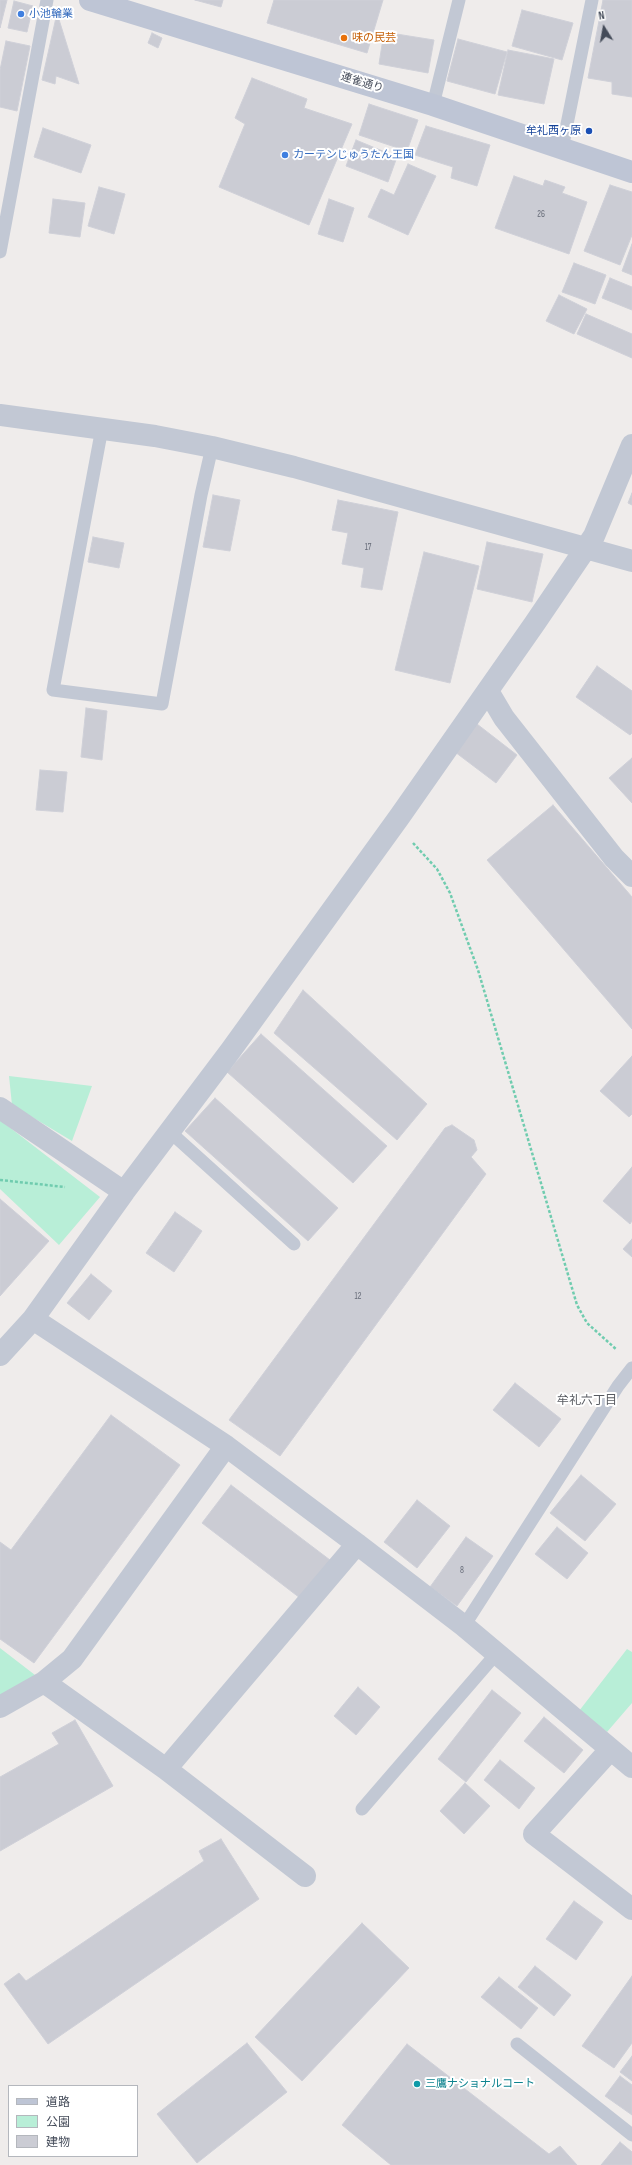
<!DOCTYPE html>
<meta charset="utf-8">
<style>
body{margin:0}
#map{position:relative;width:632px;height:2165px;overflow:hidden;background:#efeceb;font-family:"Sofia Sans Condensed","Noto Sans JP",sans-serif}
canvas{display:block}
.legend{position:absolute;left:8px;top:2085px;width:130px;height:72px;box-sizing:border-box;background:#fff;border:1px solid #b4b7bd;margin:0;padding:5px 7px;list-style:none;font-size:12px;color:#444b59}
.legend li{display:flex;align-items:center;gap:8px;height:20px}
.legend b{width:20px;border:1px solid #b4b7bd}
.north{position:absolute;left:584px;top:8px;width:40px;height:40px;-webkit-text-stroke:3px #fff;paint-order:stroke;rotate:349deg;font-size:11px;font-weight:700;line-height:16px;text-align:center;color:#444b59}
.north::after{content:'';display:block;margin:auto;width:14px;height:18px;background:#444b59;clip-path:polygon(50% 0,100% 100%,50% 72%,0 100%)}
</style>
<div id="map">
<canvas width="632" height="2165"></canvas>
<ul class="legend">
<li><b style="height:5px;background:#bec5d5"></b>道路</li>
<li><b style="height:11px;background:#b8eed7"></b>公園</li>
<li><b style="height:11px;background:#cbccd4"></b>建物</li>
</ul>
<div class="north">N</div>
</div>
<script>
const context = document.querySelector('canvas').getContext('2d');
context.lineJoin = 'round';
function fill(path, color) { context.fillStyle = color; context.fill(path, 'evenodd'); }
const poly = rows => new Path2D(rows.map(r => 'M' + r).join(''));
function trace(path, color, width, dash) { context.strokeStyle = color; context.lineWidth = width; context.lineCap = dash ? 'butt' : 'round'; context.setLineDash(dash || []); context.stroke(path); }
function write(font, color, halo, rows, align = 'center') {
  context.font = font + ' "Sofia Sans Condensed","Noto Sans JP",sans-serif'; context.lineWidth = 4; context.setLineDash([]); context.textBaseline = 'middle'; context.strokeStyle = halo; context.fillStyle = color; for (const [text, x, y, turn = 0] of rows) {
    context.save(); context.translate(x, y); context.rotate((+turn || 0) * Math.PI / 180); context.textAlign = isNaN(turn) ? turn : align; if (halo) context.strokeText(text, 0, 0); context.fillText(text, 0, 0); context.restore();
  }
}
const green = poly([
 [9,1076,92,1086,72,1141,12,1105],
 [0,1120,100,1197,59,1245,0,1189],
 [0,1648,35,1675,0,1697],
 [627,1649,632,1652,632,1703,607,1732,579,1711]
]);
const building = poly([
 [0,0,7,0,0,28,0,0],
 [195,0,223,0,221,7,195,0],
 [274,0,383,0,367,53,267,23,274,0],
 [603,0,632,0,632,97,612,94,612,82,588,78,603,0],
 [14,1,33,6,27,32,8,28,14,1],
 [522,10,573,23,562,60,512,46,522,10],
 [57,13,79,84,56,76,55,84,42,80,57,13],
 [384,32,434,40,428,73,379,64,384,32],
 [152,33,162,38,158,48,148,43,152,33],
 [458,39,507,52,495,94,447,81,458,39],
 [6,41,30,46,17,111,0,107,0,70,6,41],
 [508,50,554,59,544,104,498,95,508,50],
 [252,78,307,99,304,108,352,124,309,225,219,187,245,124,235,118,252,78],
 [369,104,418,120,407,151,359,135,369,104],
 [426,126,490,145,477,186,451,178,453,167,415,155,426,126],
 [43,128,91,145,81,173,34,157,43,128],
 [356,140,397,157,388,182,346,166,356,140],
 [408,164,436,176,408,235,368,217,381,189,394,195,408,164],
 [514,176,543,186,545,180,565,187,562,193,587,202,569,254,495,228,514,176],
 [610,185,632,192,632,235,620,265,584,251,610,185],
 [99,187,125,194,114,234,88,226,99,187],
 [53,199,85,203,80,237,49,233,53,199],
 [329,199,354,208,343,242,318,234,329,199],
 [632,244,632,275,622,271,632,244],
 [574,263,606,275,595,304,562,292,574,263],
 [610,278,632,287,632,310,602,298,610,278],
 [559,295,587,309,574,334,546,321,559,295],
 [586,314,632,334,632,358,577,334,586,314],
 [632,493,632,505,628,503,632,493],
 [213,495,240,500,230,551,203,547,213,495],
 [338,500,398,512,382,590,361,587,364,568,342,564,348,533,332,530,338,500],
 [93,537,124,543,119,568,88,562,93,537],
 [487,542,543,554,532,602,477,589,487,542],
 [424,552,479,566,450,683,395,670,424,552],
 [597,666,632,691,632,733,630,735,576,697,597,666],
 [86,708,107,711,102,760,81,757,86,708],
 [477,724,517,755,496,783,455,752,477,724],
 [632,758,632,803,609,778,632,758],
 [40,770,67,772,63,812,36,810,40,770],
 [553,805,632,897,632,1029,487,860,553,805],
 [303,990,427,1104,397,1140,274,1033,303,990],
 [261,1034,387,1146,353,1183,227,1072,261,1034],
 [632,1056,632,1114,629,1117,600,1091,632,1056],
 [215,1098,338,1208,308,1241,185,1131,215,1098],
 [452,1125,474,1140,477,1150,471,1157,486,1174,280,1456,229,1420,445,1128,452,1125],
 [632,1167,632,1221,630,1224,603,1201,632,1167],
 [0,1199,49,1241,0,1296,0,1199],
 [175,1212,202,1231,174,1272,146,1253,175,1212],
 [632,1239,632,1257,623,1249,632,1239],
 [91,1274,112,1291,89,1320,67,1303,91,1274],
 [515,1383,561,1419,539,1447,493,1410,515,1383],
 [111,1415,180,1465,34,1663,0,1639,0,1542,11,1550,111,1415],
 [581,1475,616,1504,585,1541,550,1513,581,1475],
 [231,1485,330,1560,300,1598,202,1523,231,1485],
 [417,1500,450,1526,417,1568,384,1542,417,1500],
 [557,1527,588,1553,567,1579,535,1554,557,1527],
 [466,1537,493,1556,457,1606,430,1587,466,1537],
 [358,1687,380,1707,356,1735,334,1716,358,1687],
 [492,1690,521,1713,466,1782,438,1759,492,1690],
 [544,1717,583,1750,564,1773,524,1741,544,1717],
 [75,1720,113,1786,0,1851,0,1777,59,1744,52,1733,75,1720],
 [500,1760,535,1788,519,1809,484,1780,500,1760],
 [465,1783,490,1806,464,1834,440,1811,465,1783],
 [221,1839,259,1899,48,2044,4,1984,19,1973,26,1981,204,1861,199,1851,221,1839],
 [574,1901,603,1922,576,1960,546,1939,574,1901],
 [362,1923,409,1968,302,2081,255,2037,362,1923],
 [535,1966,571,1995,554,2016,518,1987,535,1966],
 [632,1976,632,2043,614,2068,582,2046,632,1976],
 [499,1977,538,2008,521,2029,481,1997,499,1977],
 [247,2043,287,2092,197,2163,157,2114,247,2043],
 [407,2044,549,2154,560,2146,577,2165,391,2165,342,2125,407,2044],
 [632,2056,632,2081,620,2072,632,2056],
 [620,2076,632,2085,632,2115,605,2096,620,2076],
 [620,2142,632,2152,632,2165,601,2165,620,2142]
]);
const path = poly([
 [413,843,437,869,450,893,478,970,577,1305,587,1323,617,1350],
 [0,1180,65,1187]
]);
const service = poly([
 [433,105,459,0],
 [562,149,592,0],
 [0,252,47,0],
 [102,428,53,690,162,704,201,495,212,447],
 [169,1131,294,1244],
 [464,1626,618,1386,632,1368],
 [362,1809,496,1654],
 [517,2044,632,2135]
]);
const minor = poly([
 [0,415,155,436,212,447,294,467,632,561],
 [488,691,504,718,614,858,632,876],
 [0,1108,124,1192],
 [33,1319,226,1446,357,1544,464,1626,632,1767],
 [0,1355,33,1319,124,1192,231,1050,400,816,535,623,594,536,632,445],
 [44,1682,166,1769,305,1876],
 [0,1707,44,1682,72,1659,226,1446],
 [610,1750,534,1834,632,1909],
 [166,1769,357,1544]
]);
const secondary = poly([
 [90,0,433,105,632,172]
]);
const markers = [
 [21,14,4,"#3f7fe0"],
 [344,38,4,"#e8710a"],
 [589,131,4,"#1a4fb4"],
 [285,155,4,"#3f7fe0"],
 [417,2084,4,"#0f9aa8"]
];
const numberNames = [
 ["26",541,215],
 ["17",368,548],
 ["12",358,1297],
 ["8",462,1571]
];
const shopNames = [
 ["小池輪業",29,14],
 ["カーテンじゅうたん王国",293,155]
];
const foodNames = [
 ["味の民芸",352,38]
];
const streetNames = [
 ["連雀通り",362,83,17]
];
const transitNames = [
 ["牟礼西ヶ原",581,131]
];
const cultureNames = [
 ["三鷹ナショナルコート",425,2084]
];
const neighbourhoodNames = [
 ["牟礼六丁目",587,1401]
];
fill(green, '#b8eed7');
fill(building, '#cbccd4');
trace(building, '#cfd0d8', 1);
trace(path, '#70ccaf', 2.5, [3, 2]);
trace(service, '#c2c8d4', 13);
trace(minor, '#c2c8d4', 22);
trace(secondary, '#bec5d5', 22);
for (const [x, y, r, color] of markers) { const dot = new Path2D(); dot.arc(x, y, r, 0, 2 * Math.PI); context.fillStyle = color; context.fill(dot); trace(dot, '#fff', 1.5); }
write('9px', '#666b78', null, numberNames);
write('11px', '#366cbe', '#fff', shopNames, 'left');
write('11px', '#c56008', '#fff', foodNames, 'left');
write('11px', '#444b59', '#fff', streetNames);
write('11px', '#164399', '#fff', transitNames, 'right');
write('11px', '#0d838f', '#fff', cultureNames, 'left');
write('12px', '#585b61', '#fff', neighbourhoodNames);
</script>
